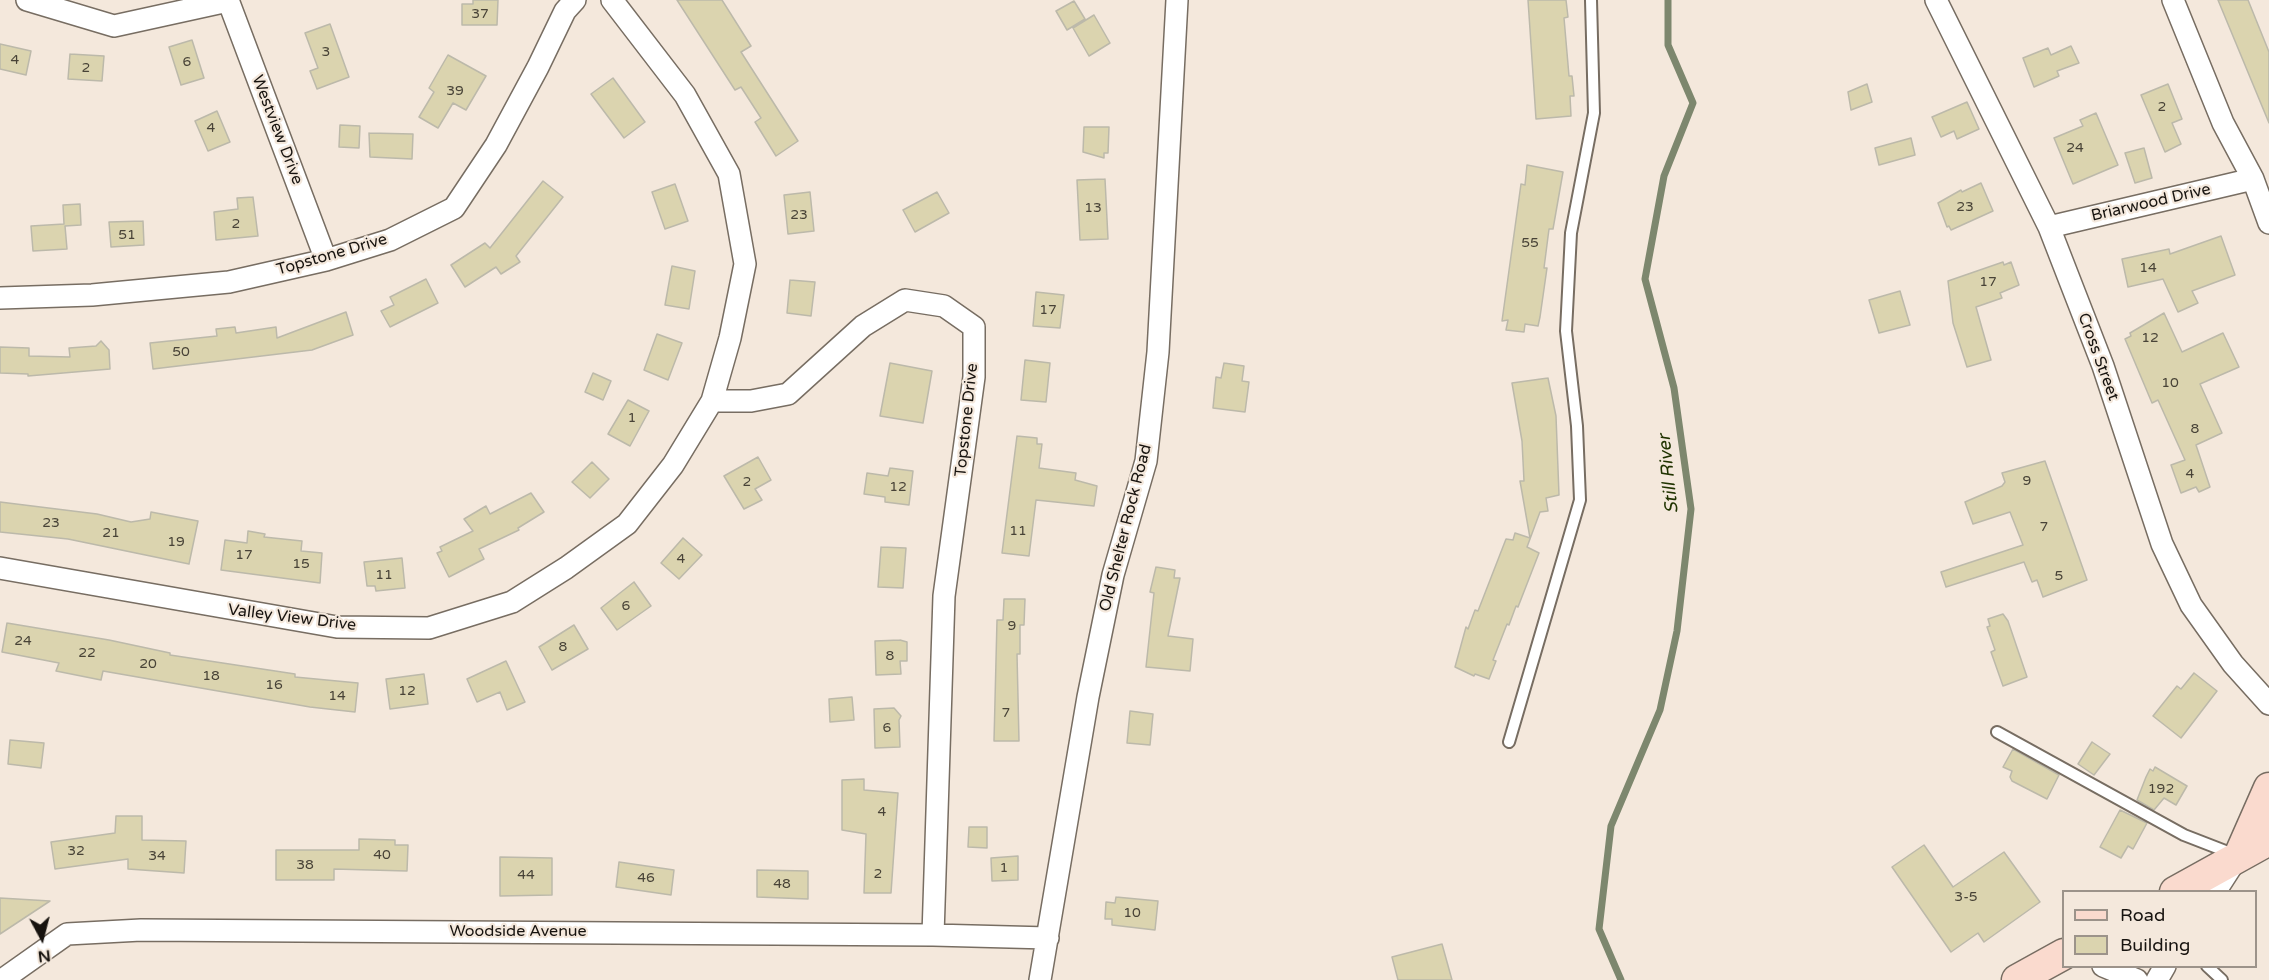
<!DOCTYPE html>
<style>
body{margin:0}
#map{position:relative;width:2269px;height:980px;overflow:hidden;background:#f4e8dc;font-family:"Varela Round",sans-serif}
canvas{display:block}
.legend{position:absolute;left:2062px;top:890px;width:195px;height:78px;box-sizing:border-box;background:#f4e8dc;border:2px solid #9c938a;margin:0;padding:8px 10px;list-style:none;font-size:18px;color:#17130f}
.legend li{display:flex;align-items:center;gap:12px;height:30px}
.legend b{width:30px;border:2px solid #9c938a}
.north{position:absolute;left:12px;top:908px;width:60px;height:60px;-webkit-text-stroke:4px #f4e8dc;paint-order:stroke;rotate:173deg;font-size:16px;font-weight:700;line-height:24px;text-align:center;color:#17130f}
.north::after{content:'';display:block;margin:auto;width:21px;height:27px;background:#17130f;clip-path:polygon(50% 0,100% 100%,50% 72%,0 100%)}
</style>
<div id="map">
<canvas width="2269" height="980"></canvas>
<ul class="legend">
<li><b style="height:8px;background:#fadace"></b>Road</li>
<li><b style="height:16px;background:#dbd4af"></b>Building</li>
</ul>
<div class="north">N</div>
</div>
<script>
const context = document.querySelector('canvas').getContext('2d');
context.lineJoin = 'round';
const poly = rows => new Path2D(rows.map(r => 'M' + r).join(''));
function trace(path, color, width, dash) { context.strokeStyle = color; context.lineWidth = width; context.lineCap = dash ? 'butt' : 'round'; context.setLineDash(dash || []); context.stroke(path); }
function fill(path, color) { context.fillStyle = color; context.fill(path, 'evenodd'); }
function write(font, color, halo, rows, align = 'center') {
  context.font = font + ' "Varela Round",sans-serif'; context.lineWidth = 4.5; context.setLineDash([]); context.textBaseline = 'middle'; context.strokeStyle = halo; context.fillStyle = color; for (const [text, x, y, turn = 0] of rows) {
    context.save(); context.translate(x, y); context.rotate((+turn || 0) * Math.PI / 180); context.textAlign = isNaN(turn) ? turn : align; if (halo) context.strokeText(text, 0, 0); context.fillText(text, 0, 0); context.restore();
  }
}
const stream = poly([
 [1621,980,1599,929,1611,826,1660,710,1677,631,1691,509,1674,388,1645,279,1664,176,1693,103,1668,45,1668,0]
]);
const building = poly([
 [473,0,498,0,497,25,462,25,462,4,473,4,473,0],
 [677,0,722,0,751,46,741,52,798,141,776,156,755,122,761,118,741,87,735,90,677,0],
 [1528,0,1566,0,1568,17,1564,18,1569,76,1572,76,1574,96,1570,96,1571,116,1536,119,1528,0],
 [2218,0,2248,0,2269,52,2269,123,2218,0],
 [1074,1,1085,19,1067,30,1056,11,1074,1],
 [1094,15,1110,43,1089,56,1073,28,1094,15],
 [330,24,349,77,317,89,310,71,318,68,305,33,330,24],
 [192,40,204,78,181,85,169,47,192,40],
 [0,44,31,51,26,75,0,69,0,44],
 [2071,46,2079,63,2057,71,2059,76,2034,87,2023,58,2048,48,2051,55,2071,46],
 [70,54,104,56,102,81,68,79,70,54],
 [448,55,486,76,466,110,453,103,438,128,419,117,434,92,429,88,448,55],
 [613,78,645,122,624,138,591,94,613,78],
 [1867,84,1872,102,1851,110,1848,92,1867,84],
 [2168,84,2182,119,2172,123,2181,144,2165,152,2141,95,2168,84],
 [1967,102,1979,129,1957,139,1954,131,1941,137,1932,117,1967,102],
 [217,111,230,142,208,151,195,121,217,111],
 [2096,113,2118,165,2073,184,2054,138,2083,126,2080,120,2096,113],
 [340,125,360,126,359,148,339,147,340,125],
 [1084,127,1109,127,1108,153,1104,153,1104,158,1083,152,1084,127],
 [369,133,413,134,412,159,370,157,369,133],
 [1911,138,1915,155,1879,165,1875,148,1911,138],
 [2144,148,2152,178,2135,183,2125,153,2144,148],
 [1527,165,1563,172,1553,229,1549,229,1544,268,1547,268,1540,317,1538,326,1525,324,1524,332,1506,330,1508,320,1502,321,1521,184,1525,185,1527,165],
 [1105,179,1108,239,1080,240,1077,180,1105,179],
 [543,181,563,197,516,256,520,262,501,274,496,267,465,287,451,265,485,243,490,248,543,181],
 [1981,183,1993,211,1951,230,1949,226,1947,227,1938,203,1961,190,1962,192,1981,183],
 [675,184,688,221,665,229,652,192,675,184],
 [810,192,814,231,788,234,784,195,810,192],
 [937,192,949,213,915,232,903,210,937,192],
 [253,197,258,236,216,240,214,212,238,209,237,198,253,197],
 [80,204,81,225,65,226,67,249,33,251,31,226,64,224,63,205,80,204],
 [143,221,144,245,111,247,109,222,143,221],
 [2221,236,2235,275,2192,291,2198,303,2178,312,2163,279,2128,287,2122,259,2169,249,2170,254,2221,236],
 [2003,262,2004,265,2011,262,2019,285,2000,293,2002,298,1976,307,1991,360,1967,367,1953,323,1948,281,2003,262],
 [672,266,695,271,689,309,665,305,672,266],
 [426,279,438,303,390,327,381,311,394,305,390,297,426,279],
 [790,280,815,282,811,316,787,313,790,280],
 [1900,291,1910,325,1879,333,1869,300,1900,291],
 [1036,292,1064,295,1060,328,1033,326,1036,292],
 [346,312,353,335,312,350,153,369,150,343,217,336,216,329,235,327,236,333,276,327,277,338,346,312],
 [2164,313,2182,352,2223,333,2239,367,2200,384,2222,433,2196,445,2210,487,2199,492,2196,487,2181,493,2171,465,2185,460,2158,400,2152,403,2125,339,2131,336,2130,333,2164,313],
 [657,334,682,343,668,380,644,370,657,334],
 [101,341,109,350,110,369,28,376,28,374,0,373,0,347,29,348,29,356,70,357,69,348,96,346,101,341],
 [1025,360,1050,363,1046,402,1021,400,1025,360],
 [890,363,932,371,923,423,880,416,890,363],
 [1224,363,1244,366,1242,381,1249,382,1245,412,1213,408,1216,377,1221,378,1224,363],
 [593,373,611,381,603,400,585,392,593,373],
 [1548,378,1556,416,1559,495,1546,498,1548,511,1540,512,1527,547,1539,553,1518,607,1516,606,1509,625,1507,624,1493,660,1496,661,1489,679,1475,674,1474,676,1455,667,1466,627,1468,629,1475,610,1478,611,1506,539,1513,540,1515,533,1530,538,1520,481,1524,481,1522,441,1512,383,1548,378],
 [628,400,649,411,630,446,608,434,628,400],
 [1017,436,1037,438,1037,444,1042,444,1039,468,1076,473,1075,480,1097,486,1094,506,1036,500,1029,556,1002,553,1017,436],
 [758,457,771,480,755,489,762,500,744,509,724,476,758,457],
 [2045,461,2087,580,2043,597,2037,580,2032,582,2024,562,1946,587,1941,572,2023,545,2010,512,1973,524,1965,502,2002,486,2005,482,2002,473,2045,461],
 [592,462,609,479,590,498,572,482,592,462],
 [890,468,913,471,909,505,885,502,885,497,864,494,867,473,888,476,890,468],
 [531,493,544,512,518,528,519,530,479,549,484,559,449,577,437,553,442,551,440,547,473,531,464,519,486,506,490,514,531,493],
 [0,502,97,514,131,522,150,519,151,512,198,521,189,564,68,539,0,532,0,502],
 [248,531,265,534,264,537,302,541,301,551,322,553,320,583,221,570,225,540,247,543,248,531],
 [683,538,702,555,679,579,661,563,683,538],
 [881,547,906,548,903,588,878,587,881,547],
 [402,558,405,588,376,591,375,586,367,586,364,562,402,558],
 [1156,567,1175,570,1174,578,1180,578,1168,636,1193,639,1190,671,1146,667,1154,593,1150,592,1156,567],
 [634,582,651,606,617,630,601,608,634,582],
 [1004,599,1025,599,1024,625,1020,625,1020,654,1017,654,1019,741,994,741,997,620,1003,620,1004,599],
 [2003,614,2008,621,2027,677,2003,686,1991,652,1995,650,1987,627,1990,626,1988,619,2003,614],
 [7,623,109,640,170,653,170,655,295,674,295,677,358,683,355,712,310,707,103,671,101,680,56,671,59,663,2,652,7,623],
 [574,625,588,649,552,670,539,647,574,625],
 [900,640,907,642,907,661,900,661,901,674,876,675,875,641,900,640],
 [506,661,525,702,507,710,500,692,477,702,467,679,506,661],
 [2194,673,2217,691,2181,738,2153,716,2177,686,2181,689,2194,673],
 [424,674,428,704,390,709,386,679,424,674],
 [852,697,854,720,830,722,829,699,852,697],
 [894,708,901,716,899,720,900,747,875,748,874,709,894,708],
 [1130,711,1153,714,1150,745,1127,743,1130,711],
 [10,740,44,743,41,768,8,764,10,740],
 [2092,742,2110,754,2094,775,2078,764,2092,742],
 [2013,749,2059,775,2047,799,2012,781,2010,777,2012,771,2003,767,2013,749],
 [2155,767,2187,786,2176,805,2164,798,2154,810,2137,800,2146,777,2150,769,2153,771,2155,767],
 [864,779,864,790,898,793,891,893,864,893,866,834,842,830,842,780,864,779],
 [2120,810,2147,823,2133,849,2128,846,2121,858,2100,847,2120,810],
 [116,816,142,816,142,840,186,841,184,873,128,869,128,859,55,869,51,842,115,833,116,816],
 [969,827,987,827,987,848,968,847,969,827],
 [359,839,395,840,395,845,408,845,407,871,334,869,334,880,276,880,276,850,359,850,359,839],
 [1924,845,1953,887,2004,852,2040,902,1984,942,1978,933,1951,952,1892,867,1924,845],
 [1018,856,1018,880,992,881,991,858,1018,856],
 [500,857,552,858,552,895,500,896,500,857],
 [619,862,674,870,671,895,616,887,619,862],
 [757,870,808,871,808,899,757,897,757,870],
 [1116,897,1158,901,1155,930,1112,925,1112,919,1105,919,1106,902,1115,903,1116,897],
 [0,898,17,899,50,901,0,934,0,898],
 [1442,944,1452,980,1398,980,1392,957,1442,944]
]);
const lane = poly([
 [1997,732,2184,835,2233,854],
 [1509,742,1580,500,1577,426,1566,331,1571,233,1594,113,1591,0],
 [2207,966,2222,980]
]);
const street = poly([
 [27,0,114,26,228,1],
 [228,0,326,260],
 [1936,0,2049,227,2103,366,2162,544,2191,605,2233,664,2269,704],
 [2173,0,2223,123,2253,179,2269,223],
 [2049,227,2253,179],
 [0,298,92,295,229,282,326,260,390,240,454,208,496,145,538,67,565,11,575,0],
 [712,401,751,401,788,394,863,326,905,300,944,306,974,327,974,377,944,596,933,935],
 [0,568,337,627,429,628,512,602,566,568,627,524,673,465,712,401,730,338,745,264,729,174,685,95,612,0],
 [2215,892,2235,861],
 [2103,966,2137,980],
 [2,980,67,934,141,930,933,935,1048,938],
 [1040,980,1088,697,1113,575,1146,461,1158,352,1177,0],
 [2157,980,2165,966]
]);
const secondary = poly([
 [2239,856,2269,788],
 [2175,892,2269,840],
 [2017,980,2064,954]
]);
const numberNames = [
 ["37",480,14],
 ["3",326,52],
 ["4",15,60],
 ["6",187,62],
 ["2",86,68],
 ["39",455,91],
 ["2",2162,107],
 ["4",211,128],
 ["24",2075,148],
 ["23",1965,207],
 ["13",1093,208],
 ["23",799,215],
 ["2",236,224],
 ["51",127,235],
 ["55",1530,243],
 ["14",2148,268],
 ["17",1988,282],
 ["17",1048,310],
 ["12",2150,338],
 ["50",181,352],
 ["10",2170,383],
 ["1",632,418],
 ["8",2195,429],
 ["4",2190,474],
 ["9",2027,481],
 ["2",747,482],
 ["12",898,487],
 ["23",51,523],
 ["7",2044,527],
 ["11",1018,531],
 ["21",111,533],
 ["19",176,542],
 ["17",244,555],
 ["4",681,559],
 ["15",301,564],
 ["11",384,575],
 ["5",2059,576],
 ["6",626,606],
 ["9",1012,626],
 ["24",23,641],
 ["8",563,647],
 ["22",87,653],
 ["8",890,656],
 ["20",148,664],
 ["18",211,676],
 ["16",274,685],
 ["12",407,691],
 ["14",337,696],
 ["7",1006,713],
 ["6",887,728],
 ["192",2161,789],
 ["4",882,812],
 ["32",76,851],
 ["40",382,855],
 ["34",157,856],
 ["38",305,865],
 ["1",1004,868],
 ["2",878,874],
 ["44",526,875],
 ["46",646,878],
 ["48",782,884],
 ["3-5",1966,897],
 ["10",1132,913]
];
const streetNames = [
 ["Westview Drive",277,130,69],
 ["Briarwood Drive",2151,203,-13],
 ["Topstone Drive",332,255,-16],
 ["Cross Street",2098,357,70],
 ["Topstone Drive",967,420,-84],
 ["Old Shelter Rock Road",1126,528,-76],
 ["Valley View Drive",292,618,7],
 ["Woodside Avenue",518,932]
];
const waterNames = [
 ["Still River",1669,474,-96]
];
trace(stream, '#7d876e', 7);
fill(building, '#dbd4af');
trace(building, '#bcb9aa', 1.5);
trace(lane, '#776d62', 14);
trace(street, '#776d62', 24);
trace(secondary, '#776d62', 33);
trace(lane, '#fff', 10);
trace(street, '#fff', 21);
trace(secondary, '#fadace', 30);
write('14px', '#484337', null, numberNames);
write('16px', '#17130f', '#f4e8dc', streetNames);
write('italic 18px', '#203300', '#f4e8dc', waterNames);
</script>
